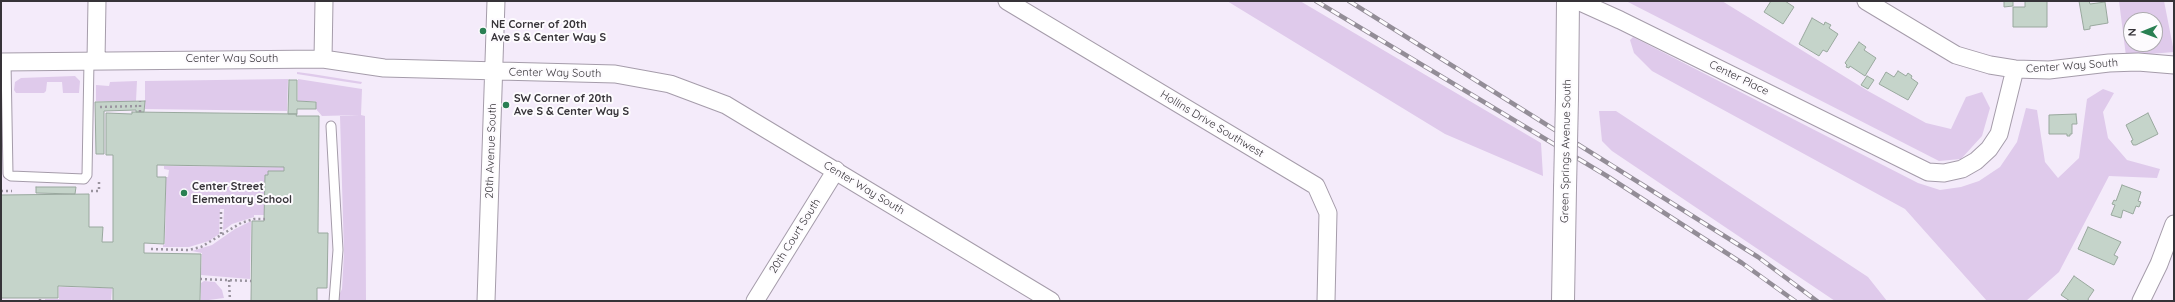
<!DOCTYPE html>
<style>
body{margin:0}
#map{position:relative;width:2175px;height:302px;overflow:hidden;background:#f4ebfa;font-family:Quicksand,sans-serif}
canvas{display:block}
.frame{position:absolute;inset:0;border:2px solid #363338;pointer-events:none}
.north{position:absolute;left:2123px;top:12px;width:40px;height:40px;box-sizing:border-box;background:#fdfbfe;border:1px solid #adabaf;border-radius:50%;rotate:269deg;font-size:11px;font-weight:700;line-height:16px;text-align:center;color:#363338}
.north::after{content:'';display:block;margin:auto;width:14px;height:18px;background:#2a8053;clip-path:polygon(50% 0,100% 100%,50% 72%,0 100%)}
</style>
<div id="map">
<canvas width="2175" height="302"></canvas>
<div class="frame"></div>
<div class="north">N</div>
</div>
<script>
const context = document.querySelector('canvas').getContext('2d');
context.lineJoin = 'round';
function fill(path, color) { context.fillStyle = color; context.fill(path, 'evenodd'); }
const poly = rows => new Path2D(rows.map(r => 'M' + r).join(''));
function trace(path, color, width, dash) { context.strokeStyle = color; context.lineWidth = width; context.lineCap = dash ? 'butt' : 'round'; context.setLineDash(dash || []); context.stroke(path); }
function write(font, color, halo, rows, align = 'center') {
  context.font = font + ' Quicksand,sans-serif'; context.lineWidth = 4; context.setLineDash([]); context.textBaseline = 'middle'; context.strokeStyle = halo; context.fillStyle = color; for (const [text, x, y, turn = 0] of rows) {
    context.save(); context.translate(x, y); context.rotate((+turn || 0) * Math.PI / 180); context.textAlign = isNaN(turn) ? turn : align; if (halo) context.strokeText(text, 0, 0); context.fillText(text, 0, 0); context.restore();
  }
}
const green = poly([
 [1227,1,1300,1,1541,143,1543,176,1445,134],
 [1626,1,1722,1,1868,91,1926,123,1951,129,1966,97,1982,92,1990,108,1982,136,1961,159,1939,161],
 [2119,1,2164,1,2174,52,2126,56],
 [2131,20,2155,20,2155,44,2131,44],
 [1633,37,1918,183,1940,190,1961,187,1979,181,2000,167,2017,142,2026,108,2037,110,2045,162,2058,178,2079,158,2087,99,2103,89,2114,93,2103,112,2108,138,2127,160,2160,169,2157,178,2109,176,2059,272,2026,301,1987,301,1905,209,1652,71,1634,53,1630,40],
 [297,72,312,74,362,82,361,84,341,81,297,74],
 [75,76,80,81,79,93,63,93,62,82,47,82,46,91,44,93,16,93,14,90,15,82,21,78],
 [288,79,287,111,145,109,145,81],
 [298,79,362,89,361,115,365,116,366,301,339,301,338,297,342,289,344,253,340,116,359,115,322,116,316,109,316,101,298,101],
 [137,81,136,101,96,101,96,85,109,86,110,82],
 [1599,111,1616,111,1868,277,1887,301,1835,301,1612,151,1602,141],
 [164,166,284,167,284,171,268,171,268,175,265,175,264,215,254,215,254,217,232,224,223,231,224,209,220,209,219,234,209,241,189,247,163,247,163,245,165,244,166,177,168,177,169,170,164,169],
 [251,221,250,279,201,275,202,253,192,251,212,245,235,229],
 [204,281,215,282,222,290,224,298,201,301,201,283],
 [59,287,112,288,111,301,45,301,45,299,59,299]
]);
const building = poly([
 [1771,1,1785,1,1794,7,1783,24,1764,12,1771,1],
 [2004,1,2013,1,2013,6,2004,7,2004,1],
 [2025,1,2047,1,2047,27,2013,27,2013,7,2025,7,2025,1],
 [2079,1,2089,1,2090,4,2105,2,2108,23,2090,26,2090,29,2084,30,2079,1],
 [1812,18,1824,25,1825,22,1831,25,1829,28,1838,34,1827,52,1823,50,1819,56,1799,44,1812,18],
 [1859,42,1866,47,1864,50,1876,58,1865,76,1850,66,1849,68,1846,67,1847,65,1845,63,1859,42],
 [1898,71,1906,76,1908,73,1912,76,1911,78,1918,83,1908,100,1879,84,1886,72,1894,77,1898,71],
 [1867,76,1874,80,1868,89,1861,85,1867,76],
 [289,80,297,80,297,101,316,102,316,109,297,109,297,114,288,114,289,80],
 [145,101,144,112,136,112,136,110,104,111,104,154,96,154,95,102,145,101],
 [132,112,297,114,296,116,319,116,318,233,328,233,327,288,317,288,317,301,251,301,252,221,264,221,265,175,268,175,268,171,284,171,284,167,157,165,157,177,166,177,164,244,144,243,144,253,201,254,200,301,113,301,113,288,58,286,58,298,1,298,1,195,89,194,89,227,103,227,102,242,113,242,113,155,106,155,106,113,132,114,132,112],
 [2148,113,2158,134,2136,145,2133,145,2131,141,2133,140,2126,125,2148,113],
 [2076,114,2077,124,2072,124,2072,134,2070,134,2070,136,2067,136,2067,134,2049,134,2049,115,2076,114],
 [2122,185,2141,192,2138,201,2141,202,2139,207,2136,206,2133,214,2123,210,2121,218,2111,215,2115,205,2112,204,2114,200,2116,201,2122,185],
 [36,187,76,187,75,194,36,193,36,187],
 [2088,227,2121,242,2114,255,2118,257,2114,265,2078,249,2088,227],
 [2074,276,2094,290,2088,299,2089,301,2070,301,2061,295,2074,276]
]);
const path = poly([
 [100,107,140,106],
 [140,112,140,101],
 [1,191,12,191],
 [91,191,99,191,99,182],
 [221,234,221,210],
 [151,249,189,250,201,247,241,223,254,219,265,219],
 [200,279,251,281],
 [229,280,230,301],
 [40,301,40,298]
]);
const service = poly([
 [6,62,8,174,11,176,84,179,87,175,89,61],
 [331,126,338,250,334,301]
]);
const minor = poly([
 [1007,1,1316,186,1328,213,1326,301],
 [1578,1,1620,20,1928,172,1944,173,1962,169,1976,161,1989,149,1999,134,2015,69],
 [1866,1,1956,55,1990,65,2015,69,2049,70,2109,63,2138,62,2174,65],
 [323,59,324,1],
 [96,60,97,1],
 [1,62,323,59,384,68,615,74,670,84,726,105,1051,301],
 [486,301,496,1],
 [755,301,836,170],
 [2141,301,2159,264,2174,224]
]);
const secondary = poly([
 [1567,98,1568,1],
 [1563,301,1565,188]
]);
const rail = poly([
 [1316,1,1607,176,1742,263,1795,301],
 [1349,1,1758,257,1817,301]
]);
const secondaryBridge = poly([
 [1565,188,1567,98]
]);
const markers = [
 [483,31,4,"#2a8053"],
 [506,105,4,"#2a8053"],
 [184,193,4,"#2a8053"]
];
const poiNames = [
 ["NE Corner of 20th",491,25],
 ["Ave S & Center Way S",491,38],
 ["SW Corner of 20th",514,99],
 ["Ave S & Center Way S",514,112],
 ["Center Street",192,187],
 ["Elementary School",192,200]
];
const streetNames = [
 ["Center Way South",232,59],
 ["Center Way South",2072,66,-4],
 ["Center Way South",555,73,1],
 ["Center Place",1739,78,26],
 ["Hollins Drive Southwest",1212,124,31],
 ["20th Avenue South",491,151,-88],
 ["Green Springs Avenue South",1566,151,-89],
 ["Center Way South",864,188,31],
 ["20th Court South",795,236,-58]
];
fill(green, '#dfcaeb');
fill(building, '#c5d4ca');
trace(building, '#99a89e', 1);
trace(service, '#a59caa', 11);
trace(minor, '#a59caa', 19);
trace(secondary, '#a59caa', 24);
trace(path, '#9a949f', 2.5, [2, 3]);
trace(service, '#fff', 9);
trace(minor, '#fff', 17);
trace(secondary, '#fff', 22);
trace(rail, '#938d97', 4.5);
trace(rail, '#fdfbfe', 3, [9]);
trace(secondaryBridge, '#a59caa', 24, []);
trace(secondaryBridge, '#fff', 22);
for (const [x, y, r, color] of markers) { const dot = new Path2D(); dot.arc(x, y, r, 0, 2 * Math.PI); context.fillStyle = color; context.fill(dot); trace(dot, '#fdfbfe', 1.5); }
write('bold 11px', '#363338', '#fdfbfe', poiNames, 'left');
write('11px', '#363338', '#fdfbfe', streetNames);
</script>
